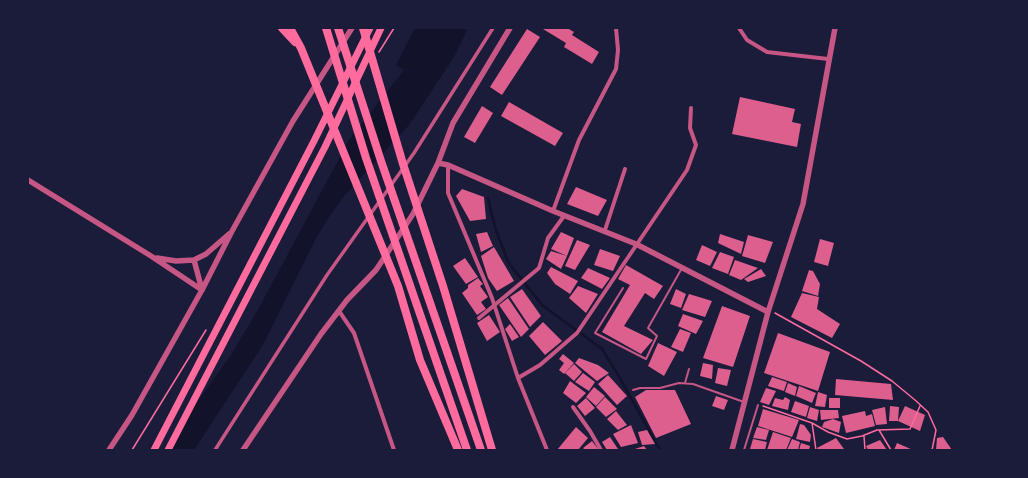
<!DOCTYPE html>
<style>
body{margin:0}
#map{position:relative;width:1028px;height:478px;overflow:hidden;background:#1b1b3a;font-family:Poppins,sans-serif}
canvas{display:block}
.frame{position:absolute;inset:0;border:29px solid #1b1b3a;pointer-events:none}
</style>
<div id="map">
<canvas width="1028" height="478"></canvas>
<div class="frame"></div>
</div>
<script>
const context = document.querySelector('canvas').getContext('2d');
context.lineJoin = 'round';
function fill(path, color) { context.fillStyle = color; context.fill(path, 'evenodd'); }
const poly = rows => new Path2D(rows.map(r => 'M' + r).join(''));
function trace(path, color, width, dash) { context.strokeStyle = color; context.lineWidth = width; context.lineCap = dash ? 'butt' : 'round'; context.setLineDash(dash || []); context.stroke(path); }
const water = poly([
 [415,28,468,28,454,57,409,125,344,196,329,217,316,238,263,345,194,450,163,450,231,355,259,308,349,140,404,70,396,65]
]);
const stream = poly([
 [488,198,495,227,508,262,542,305,602,349,617,373,660,450]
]);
const building = poly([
 [544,28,567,28,574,32,572,35,599,52,592,64,564,47,566,43,543,29],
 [527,29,540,37,502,95,490,87],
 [740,97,795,109,792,122,801,124,797,147,732,134],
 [509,102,563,133,555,146,501,116],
 [482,106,493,113,475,143,464,137],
 [576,187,607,200,598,216,567,204],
 [462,189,484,197,486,219,470,221,456,196],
 [487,232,493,246,481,252,476,234],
 [561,232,574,238,567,256,561,269,546,259,551,251,567,256,551,249],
 [720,234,744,242,741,254,718,243],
 [748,235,773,242,765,263,742,256],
 [820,239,834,243,828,266,814,262],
 [577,240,590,245,575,270,565,266],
 [702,245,717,252,710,266,696,260],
 [494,247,514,281,497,291,488,278,481,256],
 [600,249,620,256,613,271,594,265],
 [720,252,734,257,728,274,712,268],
 [465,258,478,277,466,284,453,266],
 [735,260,758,268,741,280,729,275],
 [626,265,663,286,654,299,645,293,624,326,653,340,641,354,602,332,630,285,618,279],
 [551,267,578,281,570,294,555,284,547,273],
 [588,268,610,278,602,289,581,278],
 [761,269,766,276,748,282,744,279],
 [809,270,813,271,820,284,818,296,802,291],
 [478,278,483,284,480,286,488,297,481,302,486,309,477,315,462,293,468,288,468,285],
 [578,286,598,294,586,313,569,298],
 [522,289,541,316,530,327,510,297],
 [676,289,686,294,681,308,670,304],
 [802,293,819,297,817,309,840,324,832,338,791,317],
 [689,294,712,301,705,317,682,310],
 [508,298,529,329,521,337,499,305],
 [722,306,750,316,733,367,703,358],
 [683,314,703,321,696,334,678,326],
 [489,315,500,332,487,341,477,323],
 [543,322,562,341,545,355,529,336],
 [510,324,519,337,512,341,505,329],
 [680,329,691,333,683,352,671,347],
 [778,333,830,352,818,391,764,373],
 [658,343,677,352,664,376,648,366],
 [563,354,574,363,564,374,559,370,564,363,559,359],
 [579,358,598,365,609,373,597,381,575,363],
 [703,363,713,365,712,379,700,376],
 [574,364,582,372,574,381,565,373],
 [718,368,731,370,727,386,715,383],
 [583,373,595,382,589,391,575,382],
 [608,375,627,396,617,405,598,384],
 [772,377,787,382,784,391,768,386],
 [836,379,891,384,893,400,835,395],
 [570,381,586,393,576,403,563,393],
 [788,383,797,387,795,396,785,392],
 [799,386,816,393,812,403,796,396],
 [594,387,605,396,596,406,586,397],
 [766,388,776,391,769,405,760,402],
 [646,390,675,390,691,424,656,438,635,397],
 [818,392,827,395,825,407,815,406],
 [716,396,728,400,724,410,712,406],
 [605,397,617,409,606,417,596,407],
 [785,397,790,400,788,410,772,406,775,398,783,400],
 [586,398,595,408,585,416,577,406],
 [829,398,840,398,840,408,829,408],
 [795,401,809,406,806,417,791,412],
 [890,406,899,407,898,421,889,421],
 [905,406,925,415,920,431,898,421],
 [810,407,819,410,817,421,807,418],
 [885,407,887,424,876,425,872,410],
 [763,409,799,420,792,437,758,426],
 [820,410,838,410,839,418,821,420],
 [616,411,627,425,618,430,607,419],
 [865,411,866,416,872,414,875,426,846,433,842,416],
 [833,419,841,422,839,433,822,427,824,422],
 [800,424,804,425,811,435,810,442,796,439],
 [631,425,638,443,621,447,613,434],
 [576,427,588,438,578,450,557,450],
 [757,427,769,430,766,440,753,438],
 [647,430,655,444,642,445,638,432],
 [773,432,791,438,786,450,767,450],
 [610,437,618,449,615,450,607,450,602,442],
 [943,437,952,450,936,450,937,438],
 [836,438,844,449,818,450,817,448],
 [753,439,767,442,765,450,750,449],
 [792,439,800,442,798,450,787,450],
 [880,440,887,450,868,450,866,446],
 [592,441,599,450,585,450,583,448],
 [801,443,810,446,809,450,799,450],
 [897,443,913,450,894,450],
 [644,446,647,450,632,450]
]);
const path = poly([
 [379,52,394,28],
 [775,313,861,361,892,381,915,400,928,412,936,430,932,450],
 [763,406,812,423,828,432,847,439,862,436,877,430,910,429,920,406],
 [812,423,816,450],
 [879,430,891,450],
 [864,436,865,450],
 [132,450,206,330]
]);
const service = poly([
 [623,288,595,333,646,359,657,336,648,328,682,268],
 [685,383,689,369],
 [633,390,640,388,660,388,679,383,693,384,744,402],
 [744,450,758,405]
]);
const pedestrian = poly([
 [215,450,327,275,414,153,493,28]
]);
const minor = poly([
 [739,28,747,40,767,52,828,59],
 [448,165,448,193,492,298,518,378,547,450],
 [553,211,579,140,616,69,618,50,616,28],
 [605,230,625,169],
 [339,311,354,333,394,450],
 [479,318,539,268,548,238,564,216],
 [518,378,540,365,577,333,687,170,696,145,690,128,691,108],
 [573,407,590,431,601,450]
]);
const tertiary = poly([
 [438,163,448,165,553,211,636,244,768,312],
 [28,180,151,256,202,290],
 [157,258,176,261,194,260,206,254,229,234],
 [194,260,202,290],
 [109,450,132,415,202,290,231,233,293,121,352,28],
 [243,450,321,334,347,300,376,270,413,214,438,163,453,123,510,28],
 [732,450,768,312,803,204,835,28]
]);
const trunk = poly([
 [154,450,314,141,370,28],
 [168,450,325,147,381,28]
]);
const motorway = poly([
 [282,28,295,42],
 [290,28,301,48,398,286,420,360,458,450],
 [326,28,366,158,467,450],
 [338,28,381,161,481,450],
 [363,28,403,164,443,286,492,450]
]);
fill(water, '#12122b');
trace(stream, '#12122b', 2.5);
fill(building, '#dd5f8e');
trace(path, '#ff6b9d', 1.5);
trace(service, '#c65784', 2);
trace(pedestrian, '#c65784', 3.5);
trace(minor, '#c65784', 4);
trace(tertiary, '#c65784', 5.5);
trace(trunk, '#ff6b9d', 7);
trace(motorway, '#ff6b9d', 8);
</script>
